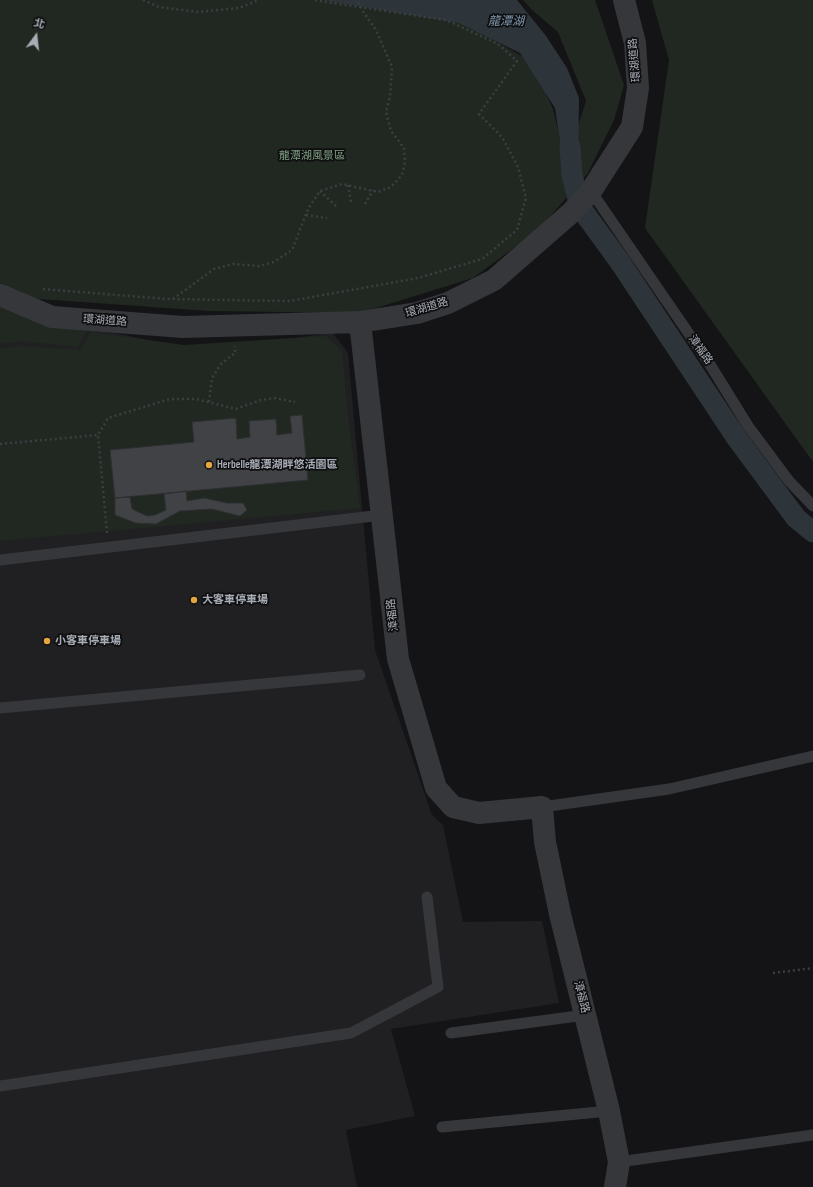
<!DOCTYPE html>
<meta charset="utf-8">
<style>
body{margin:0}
#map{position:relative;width:813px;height:1187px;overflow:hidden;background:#141416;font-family:"Sofia Sans Condensed","Noto Sans TC",sans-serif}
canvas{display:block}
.north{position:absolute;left:16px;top:16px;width:40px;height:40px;-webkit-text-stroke:3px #0f0f11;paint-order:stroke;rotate:15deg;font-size:11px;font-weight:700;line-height:16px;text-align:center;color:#a7acb5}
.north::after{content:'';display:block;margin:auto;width:14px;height:18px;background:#a7acb5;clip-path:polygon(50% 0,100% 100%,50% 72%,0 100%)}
</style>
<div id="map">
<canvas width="813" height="1187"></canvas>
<div class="north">北</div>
</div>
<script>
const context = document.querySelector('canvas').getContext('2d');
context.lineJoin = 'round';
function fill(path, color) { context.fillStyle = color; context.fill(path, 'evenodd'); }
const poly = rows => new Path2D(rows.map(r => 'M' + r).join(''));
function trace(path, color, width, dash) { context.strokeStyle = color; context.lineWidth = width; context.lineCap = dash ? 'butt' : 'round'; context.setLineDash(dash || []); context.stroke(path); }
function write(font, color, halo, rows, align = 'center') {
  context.font = font + ' "Sofia Sans Condensed","Noto Sans TC",sans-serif'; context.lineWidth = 3.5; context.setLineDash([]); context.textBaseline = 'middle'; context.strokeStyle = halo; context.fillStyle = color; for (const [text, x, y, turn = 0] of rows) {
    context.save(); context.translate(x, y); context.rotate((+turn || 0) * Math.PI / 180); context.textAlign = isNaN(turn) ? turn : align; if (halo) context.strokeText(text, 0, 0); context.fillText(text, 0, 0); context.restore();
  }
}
const built = poly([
 [0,293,90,328,198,350,333,333,348,353,375,650,432,815,443,825,463,922,542,921,559,1003,391,1029,415,1116,346,1130,357,1187,0,1187]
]);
const green = poly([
 [0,0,346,0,454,17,532,62,553,109,561,140,577,129,586,101,558,32,531,9,523,0,595,0,624,85,614,120,588,173,538,230,473,278,360,313,209,311,25,298,0,287],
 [652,0,813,0,813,462,645,228,669,60],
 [0,305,43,323,86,331,78,347,19,341,0,344],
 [91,332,184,345,326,336,342,351,347,408,360,508,0,541,0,349,20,346,81,350]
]);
const water = poly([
 [323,0,517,0,546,36,567,68,579,98,578,172,566,178,555,108,520,53,459,23]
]);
const canal = poly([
 [570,147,572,175,580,207,620,262,736,437,796,518,813,532]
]);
const building = poly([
 [302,415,308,480,115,498,110,450,194,442,192,422,236,418,237,439,250,437,249,421,276,419,277,435,292,433,290,416,302,415],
 [186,491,187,501,204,498,227,503,243,503,247,510,240,516,212,509,180,511,156,524,136,523,115,515,115,498,130,497,132,509,147,516,155,515,166,510,164,494,186,491]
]);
const path = poly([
 [143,0,159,7,199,12,239,8,259,0],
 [348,185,351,202],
 [320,191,337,207],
 [365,204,373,190],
 [306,215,327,218],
 [43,289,167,299,290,301,418,278,482,259,517,230,526,198,518,167,502,137,479,114,517,61,498,44,446,20,313,0],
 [173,299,214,269,233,264,259,266,274,262,292,250,308,209,320,191,342,184,378,192,391,187,402,175,405,162,404,148,391,131,386,112,390,96,392,67,376,30,360,7,357,0],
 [209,402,212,378,221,364,235,353,235,346],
 [0,444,98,435],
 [107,533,98,435,108,418,170,399,196,399,236,409,261,400,274,398,295,402],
 [773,973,813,968]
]);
const lane = poly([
 [591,191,709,363,748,426,789,481,813,506],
 [0,560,382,515],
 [0,708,360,675],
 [542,807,669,789,813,756],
 [451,1033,585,1015],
 [0,1086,351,1033,438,987,427,897],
 [442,1127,609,1111],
 [619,1162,813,1135]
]);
const street = poly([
 [0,295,52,317,183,327,360,322,417,313,448,303,494,280,572,212,591,191,632,127,638,88,635,43,624,0],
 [360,322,398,659,436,788,453,807,479,813,542,807,545,842,560,914,609,1111,619,1162,615,1187]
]);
const markers = [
 [209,465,4,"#e4a63e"],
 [194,600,4,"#e4a63e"],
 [47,641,4,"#e4a63e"]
];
const streetNames = [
 ["環湖道路",635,60,-95],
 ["環湖道路",427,308,-17],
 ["環湖道路",105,321,4],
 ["漳福路",700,350,55],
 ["漳福路",393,615,-96],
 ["漳福路",581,997,76]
];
const parkNames = [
 ["龍潭湖風景區",312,156]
];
const poiNames = [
 ["Herbelle龍潭湖畔悠活園區",217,465],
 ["大客車停車場",202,600],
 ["小客車停車場",55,641]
];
const waterNames = [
 ["龍潭湖",506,22]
];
fill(built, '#202023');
fill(green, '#212821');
fill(water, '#2d353b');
trace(canal, '#2d353b', 21);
fill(building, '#414246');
trace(building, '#2e2f32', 1);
trace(path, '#3c3e42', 2.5, [2, 3]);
trace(lane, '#36373b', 11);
trace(street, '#36373b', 22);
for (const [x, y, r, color] of markers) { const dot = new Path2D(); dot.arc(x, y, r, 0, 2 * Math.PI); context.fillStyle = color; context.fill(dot); trace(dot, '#0f0f11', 1.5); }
write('11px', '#a7acb5', '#0f0f11', streetNames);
write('11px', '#7f9f80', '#0f0f11', parkNames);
write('bold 11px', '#a7acb5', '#0f0f11', poiNames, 'left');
write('italic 12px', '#809aae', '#0f0f11', waterNames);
</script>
